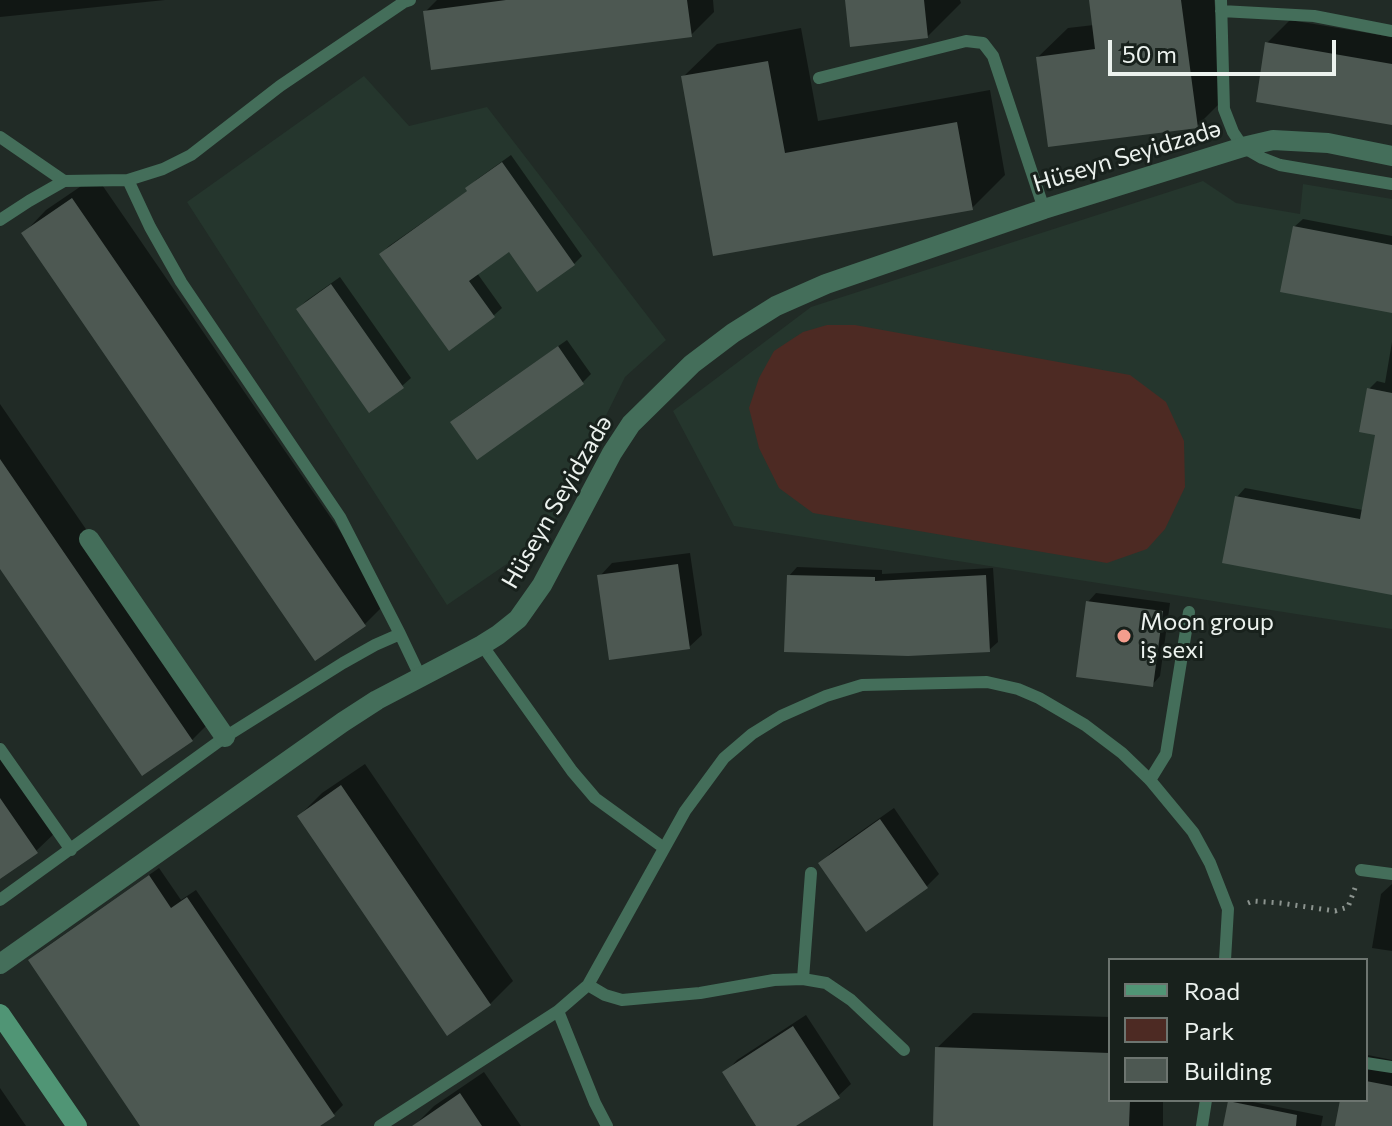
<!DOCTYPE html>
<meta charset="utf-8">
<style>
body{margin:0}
#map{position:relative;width:1392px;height:1126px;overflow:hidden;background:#212b26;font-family:Commissioner,sans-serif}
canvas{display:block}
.legend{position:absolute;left:1108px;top:958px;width:260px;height:144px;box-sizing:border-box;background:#18211c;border:2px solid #6d7570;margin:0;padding:10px 14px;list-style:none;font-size:24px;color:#ecf2ee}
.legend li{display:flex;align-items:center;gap:16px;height:40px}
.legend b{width:40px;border:2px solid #6d7570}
.scale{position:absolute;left:1108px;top:40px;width:228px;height:36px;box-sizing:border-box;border:4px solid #ecf2ee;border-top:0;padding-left:10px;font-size:24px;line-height:28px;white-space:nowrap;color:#ecf2ee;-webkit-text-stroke:6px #18211c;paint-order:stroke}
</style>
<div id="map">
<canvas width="1392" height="1126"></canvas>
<ul class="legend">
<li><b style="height:10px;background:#509575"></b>Road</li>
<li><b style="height:22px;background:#4d2a23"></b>Park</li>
<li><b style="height:22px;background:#4d5852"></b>Building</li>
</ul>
<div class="scale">50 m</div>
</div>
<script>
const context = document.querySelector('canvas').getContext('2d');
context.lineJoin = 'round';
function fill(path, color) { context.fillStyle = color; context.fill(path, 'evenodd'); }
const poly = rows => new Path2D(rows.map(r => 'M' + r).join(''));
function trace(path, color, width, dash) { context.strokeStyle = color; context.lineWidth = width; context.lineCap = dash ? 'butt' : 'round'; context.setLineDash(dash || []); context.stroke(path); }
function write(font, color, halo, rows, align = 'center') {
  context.font = font + ' Commissioner,sans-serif'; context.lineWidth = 6; context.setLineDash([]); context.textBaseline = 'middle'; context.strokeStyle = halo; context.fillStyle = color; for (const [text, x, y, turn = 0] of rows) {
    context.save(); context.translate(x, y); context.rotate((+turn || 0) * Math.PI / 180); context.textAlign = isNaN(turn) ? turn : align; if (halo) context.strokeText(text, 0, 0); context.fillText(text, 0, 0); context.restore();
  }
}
const built = poly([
 [364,76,409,126,487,107,666,340,625,377,546,537,447,605,187,202],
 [1203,181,1236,203,1300,214,1303,184,1392,199,1392,629,734,526,673,411,811,307]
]);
const green = poly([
 [827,325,855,325,1130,375,1166,402,1184,441,1185,487,1165,529,1147,549,1107,563,813,513,779,488,759,448,749,408,759,378,774,351,803,332]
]);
const shadow = poly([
 [0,0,165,0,0,17],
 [437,0,713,0,714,12,691,35,426,11],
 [847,0,960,0,961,3,927,37],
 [1091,0,1214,0,1226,97,1197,126,1038,57,1068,28,1094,25],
 [1290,20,1392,37,1392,123,1267,43],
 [801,28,818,121,990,90,1005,175,972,208,715,254,683,77,717,44],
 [511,155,582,256,574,264,509,249,477,273,502,308,493,316,381,254,389,246,469,190,468,188,476,180],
 [96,176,388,601,365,624,315,658,24,233,46,210],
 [1303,219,1392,236,1392,311,1294,227],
 [340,277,411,378,402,386,298,309,306,301],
 [567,340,591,374,583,382,477,457,452,422,461,414],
 [1392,342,1392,593,1237,497,1245,488,1363,510,1377,434,1369,389,1377,381,1385,383],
 [0,404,215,717,192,740,143,774,0,566],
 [690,553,702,635,689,647,600,576,612,563],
 [797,567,882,570,882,574,993,568,998,642,989,650,789,576],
 [1096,593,1170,603,1160,676,1152,685,1088,602],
 [0,742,59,829,36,851,0,877],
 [365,764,513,981,490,1004,299,816,322,793],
 [894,808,939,874,927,886,866,929,820,863,833,851],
 [159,868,181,900,196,890,343,1105,334,1114,317,1126,143,1126,30,961,39,952],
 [1392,884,1392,951,1372,948,1381,894],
 [973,1013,1110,1017,1110,1100,1163,1100,1163,1126,935,1126,937,1048],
 [806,1015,851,1084,838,1096,793,1126,759,1126,725,1073,737,1060],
 [1368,1055,1392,1060,1392,1126,1337,1126,1342,1100,1366,1100,1366,1058],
 [484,1072,521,1126,414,1126,434,1106],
 [0,1088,26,1126,0,1126],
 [1232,1100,1243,1100,1323,1116,1321,1126,1225,1126]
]);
const building = poly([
 [506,0,687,0,692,37,431,70,423,11],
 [845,0,924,0,928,38,850,47],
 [1089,0,1181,0,1198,128,1048,147,1036,57,1095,49],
 [1265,42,1392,64,1392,125,1256,102],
 [768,61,785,153,957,122,973,210,713,256,681,76],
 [502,162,575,265,537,292,509,252,469,281,495,317,449,351,379,254,467,191,465,188],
 [72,198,366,626,315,661,21,233],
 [1293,226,1392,245,1392,313,1280,292],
 [331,284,404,388,369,413,296,309],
 [558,346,584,384,477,460,450,422],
 [1367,388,1392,393,1392,595,1222,563,1235,496,1360,519,1375,435,1359,432],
 [0,459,193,741,142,776,0,569],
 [678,564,690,649,609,660,597,575],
 [787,575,875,577,875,581,986,575,990,652,908,656,784,652],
 [1086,601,1163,611,1153,687,1076,677],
 [341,785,491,1005,447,1036,297,816],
 [0,798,38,853,0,879],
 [880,819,928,888,866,932,818,863],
 [149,875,171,908,187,897,335,1116,320,1126,140,1126,28,960],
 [793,1026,840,1098,796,1126,756,1126,722,1072],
 [935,1047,1110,1053,1110,1100,1130,1100,1129,1126,933,1126],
 [1366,1081,1392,1086,1392,1126,1335,1126,1340,1100,1366,1100],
 [460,1093,482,1126,412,1126],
 [1228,1101,1297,1115,1296,1126,1223,1126]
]);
const path = poly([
 [1248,903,1253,901,1280,903,1335,911,1348,907,1355,888]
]);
const lane = poly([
 [1221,0,1224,109,1233,132,1243,147,1262,158,1280,165,1392,184],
 [1221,11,1314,16,1392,31],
 [819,78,966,41,983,43,993,56,1044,209],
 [0,137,64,181],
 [128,180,150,227,181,282,340,517,400,634],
 [0,220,29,201,64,181,128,180,163,169,191,155,280,86,404,2,410,0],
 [482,645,572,771,595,798,664,848],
 [0,749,71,850],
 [1150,780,1166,754,1189,612],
 [1361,870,1392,874],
 [0,900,225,737,343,663,375,645,400,634,420,676],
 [803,979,811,873],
 [588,985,605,995,622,1000,700,993,774,980,803,979,826,983,851,1000,904,1050],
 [558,1011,595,1103,607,1126],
 [1366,1063,1392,1067],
 [380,1126,558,1011,588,985,685,811,724,758,752,734,781,716,826,696,862,685,987,682,1018,689,1039,698,1085,725,1122,753,1150,780,1193,832,1210,863,1228,909,1225,960],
 [1202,1126,1206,1100]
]);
const street = poly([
 [89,539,225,737],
 [0,964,343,722,377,700,482,645,498,635,518,619,542,585,612,453,631,424,692,364,733,333,776,306,826,284,1044,209,1243,147,1273,140,1328,143,1392,156]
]);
const secondary = poly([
 [0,1014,77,1126]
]);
const markers = [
 [1124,636,8,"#f49d8d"]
];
const streetNames = [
 ["Hüseyn Seyidzadə",1127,156,-17],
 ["Hüseyn Seyidzadə",557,502,-60]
];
const poiNames = [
 ["Moon group",1140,622],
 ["iş sexi",1140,650]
];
fill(built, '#25362d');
fill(green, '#4d2a23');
fill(shadow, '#0007');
fill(building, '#4d5852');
trace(path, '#8c948f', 5, [2, 6]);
trace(lane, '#446e5a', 12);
trace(street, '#446e5a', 20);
trace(secondary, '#509575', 20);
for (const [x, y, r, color] of markers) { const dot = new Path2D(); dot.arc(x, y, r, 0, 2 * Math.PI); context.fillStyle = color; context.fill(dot); trace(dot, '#18211c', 3); }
write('24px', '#ecf2ee', '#18211c', streetNames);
write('24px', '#ecf2ee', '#18211c', poiNames, 'left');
</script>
